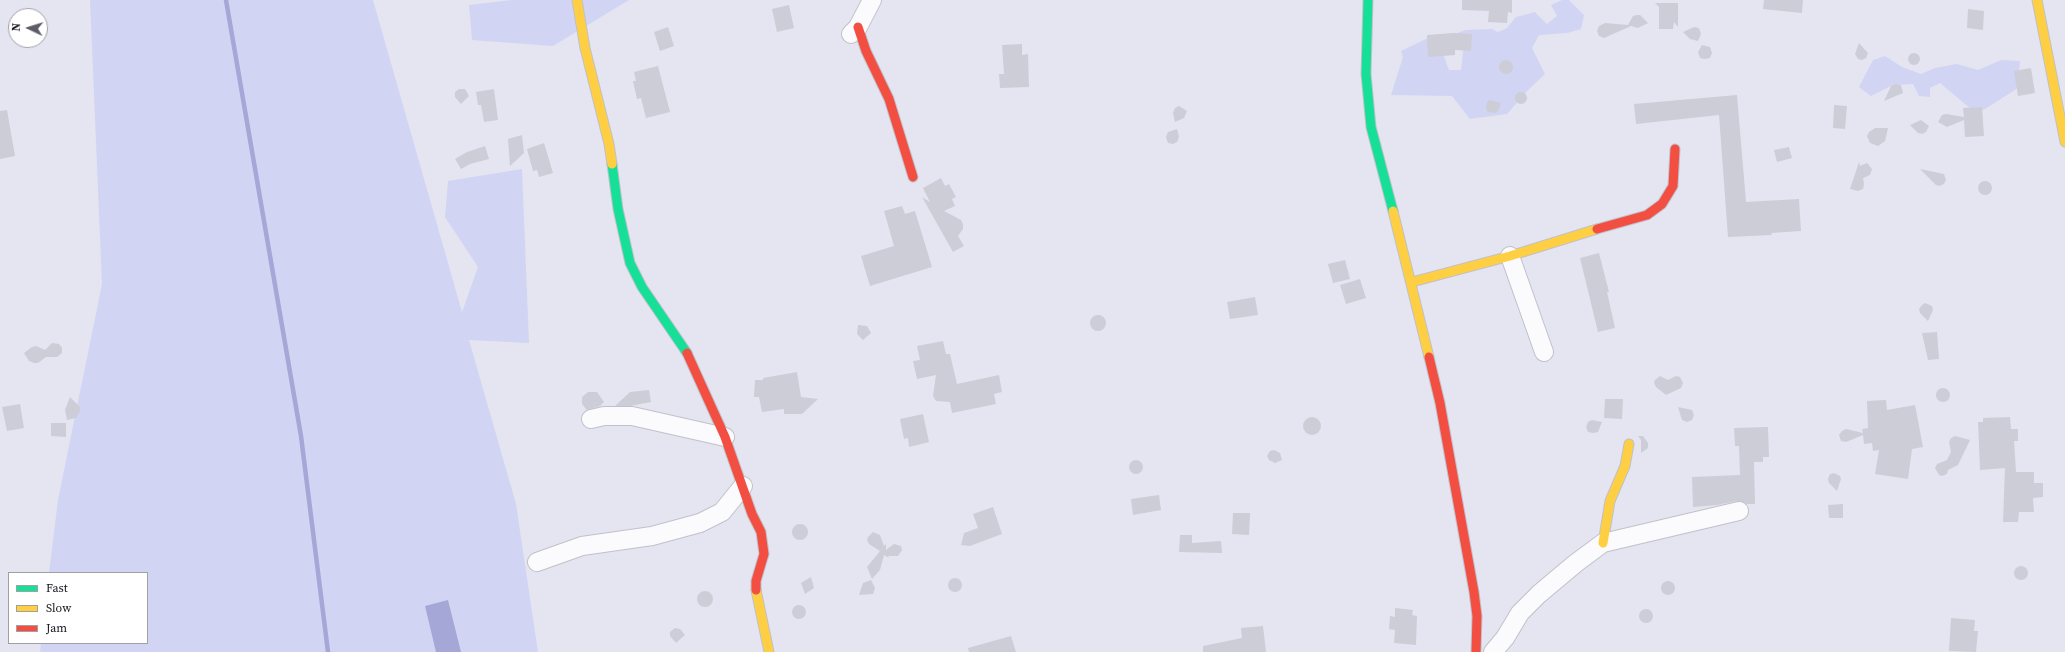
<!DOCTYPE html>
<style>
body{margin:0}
#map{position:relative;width:2065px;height:652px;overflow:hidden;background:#e4e5f1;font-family:"Source Serif 4",serif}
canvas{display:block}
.legend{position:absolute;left:8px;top:572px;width:140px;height:72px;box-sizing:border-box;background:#fff;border:1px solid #a1a1a4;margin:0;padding:5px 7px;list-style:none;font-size:12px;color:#14141c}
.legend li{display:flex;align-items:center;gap:8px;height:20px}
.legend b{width:20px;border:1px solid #a1a1a4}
.north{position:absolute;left:8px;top:8px;width:40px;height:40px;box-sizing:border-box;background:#fff;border:1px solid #a1a1a4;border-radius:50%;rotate:274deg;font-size:11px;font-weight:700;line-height:16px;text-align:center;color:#14141c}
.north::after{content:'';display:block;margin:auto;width:14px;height:18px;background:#5d5d67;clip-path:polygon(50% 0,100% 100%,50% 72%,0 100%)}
</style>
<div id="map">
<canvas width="2065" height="652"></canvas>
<ul class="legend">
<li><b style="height:5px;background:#16e098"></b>Fast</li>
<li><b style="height:5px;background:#ffcf43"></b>Slow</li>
<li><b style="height:5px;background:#f24e42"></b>Jam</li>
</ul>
<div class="north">N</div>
</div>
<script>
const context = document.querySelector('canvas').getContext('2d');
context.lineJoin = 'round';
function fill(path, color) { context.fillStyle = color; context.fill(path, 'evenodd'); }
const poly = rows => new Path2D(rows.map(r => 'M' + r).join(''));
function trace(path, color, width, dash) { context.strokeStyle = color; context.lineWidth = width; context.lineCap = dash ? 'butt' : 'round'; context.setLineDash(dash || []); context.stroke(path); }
const green = poly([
 [90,0,373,0,462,312,478,267,445,217,448,181,522,169,529,343,469,340,516,504,538,652,40,652,41,643,147,643,147,573,49,573,58,500,102,284],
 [512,0,629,0,553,46,472,40,469,5],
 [1562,0,1569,0,1584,15,1581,29,1567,33,1539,35,1532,48,1545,74,1527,91,1507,114,1470,119,1452,96,1391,95,1403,57,1401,51,1428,38,1440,46,1449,70,1461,70,1464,44,1445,37,1466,30,1492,29,1498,32,1507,28,1516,17,1535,12,1547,24,1557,16,1551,5],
 [1885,56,1902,67,1921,74,1935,68,1957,64,1978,70,2001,60,2020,61,2018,88,1977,114,1940,83,1930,88,1930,97,1919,96,1913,84,1893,85,1871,96,1859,87,1873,60]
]);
const water = poly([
 [448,600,461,652,436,652,425,606]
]);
const stream = poly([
 [226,0,301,436,328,652]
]);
const building = poly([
 [1462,0,1512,0,1512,13,1508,12,1507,23,1488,22,1489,11,1462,10],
 [1764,0,1803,0,1802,13,1763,9],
 [1655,3,1678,3,1678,27,1674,22,1673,29,1659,29,1659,7],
 [789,5,794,28,777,32,772,9],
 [1968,9,1984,11,1983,30,1967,28],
 [1637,15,1640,15,1648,23,1638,28,1631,26,1604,38,1599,36,1597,31,1599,26,1605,23,1628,25,1633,16],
 [668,27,674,46,660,51,654,32],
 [1694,27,1699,28,1701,34,1698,41,1690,39,1683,32],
 [1454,33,1472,34,1471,51,1455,50,1455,55,1428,57,1427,35],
 [1859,43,1868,53,1866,58,1862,60,1858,59,1855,54],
 [1022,44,1022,55,1028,54,1029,87,1000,88,999,74,1004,74,1002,45],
 [1702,45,1710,47,1712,53,1710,58,1705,59,1700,58,1698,52],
 '1908 59a6 6 0 1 1 12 0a6 6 0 1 1-12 0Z',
 '1499 67a7 7 0 1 1 14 0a7 7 0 1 1-14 0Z',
 [658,66,670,112,646,118,641,98,637,99,633,81,636,81,634,72],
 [2031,68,2035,93,2018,96,2014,71],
 [1896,84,1901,85,1903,93,1884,101,1891,86],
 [459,89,465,89,469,96,461,104,455,97,455,92],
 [494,89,498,120,484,122,481,105,478,105,476,92],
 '1515 98a6 6 0 1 1 12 0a6 6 0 1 1-12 0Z',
 [1737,95,1746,202,1799,199,1801,231,1771,233,1772,235,1728,237,1719,115,1636,124,1634,104],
 [1490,100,1501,103,1498,111,1495,113,1488,112,1486,109,1487,102],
 [1834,105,1847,106,1845,129,1833,128],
 [1179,106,1187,111,1184,118,1175,122,1173,113,1175,108],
 [1982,107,1984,136,1965,137,1964,120,1947,127,1938,122,1942,115,1946,114,1964,117,1963,108],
 [7,110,15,156,0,159,0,111],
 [1921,120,1929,126,1926,132,1922,134,1918,133,1910,125],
 [1875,128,1888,128,1885,141,1878,146,1870,143,1867,136,1869,132],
 [1177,129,1179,137,1177,142,1173,144,1168,143,1166,137,1168,132],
 [522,135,524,153,510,166,508,139],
 [544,143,553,173,539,177,537,170,533,171,527,149],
 [485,146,489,159,470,164,461,169,455,159,467,152],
 [1789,147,1792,158,1777,162,1774,150],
 [1859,162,1860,166,1867,163,1872,169,1870,175,1863,178,1864,184,1863,189,1858,191,1850,189],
 [1920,169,1944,174,1946,180,1944,184,1939,186,1936,185],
 [941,178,945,186,949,184,956,197,952,199,955,206,944,211,961,220,963,224,963,229,958,236,964,246,953,252,922,197,930,202,923,188],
 '1978 188a7 7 0 1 1 14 0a7 7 0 1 1-14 0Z',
 [902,206,905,214,915,211,932,267,870,286,861,256,894,246,884,211],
 [1599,253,1609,292,1607,292,1615,328,1598,332,1580,258],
 [1345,260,1350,279,1333,283,1328,264],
 [1360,279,1366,298,1346,304,1340,285],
 [1255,297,1258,315,1230,319,1227,302],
 [1925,303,1932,306,1933,310,1928,321,1920,313,1919,309,1922,305],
 '1090 323a8 8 0 1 1 16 0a8 8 0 1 1-16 0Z',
 [858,325,867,326,871,333,863,340,857,334],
 [1937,332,1939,359,1928,360,1922,333],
 [943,341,946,354,950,354,957,384,999,375,1002,392,994,394,996,404,952,413,950,402,936,401,933,396,936,375,917,379,913,361,920,360,917,346],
 [52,343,59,344,62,348,62,353,57,357,46,357,38,363,34,363,29,361,24,353,32,347,36,346,45,350],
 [797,372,801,397,818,399,802,414,784,414,784,409,762,412,759,397,754,397,755,380,763,380,763,378],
 [1660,376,1668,380,1676,376,1680,377,1683,383,1681,388,1666,395,1656,387,1654,383,1655,380],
 '1936 395a7 7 0 1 1 14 0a7 7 0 1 1-14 0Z',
 [649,390,651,402,630,406,615,406,630,392],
 [588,392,597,392,604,402,600,406,587,410,582,404,582,397],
 [70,397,80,407,80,411,76,418,67,420,65,410],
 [1605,399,1623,399,1622,419,1604,418],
 [1886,400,1887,410,1915,405,1923,447,1912,449,1908,479,1875,474,1879,450,1873,451,1872,443,1864,444,1863,435,1846,442,1841,441,1839,435,1842,431,1846,429,1863,433,1862,429,1868,428,1867,401],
 [20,404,24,428,7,431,2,407],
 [1678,407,1692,410,1694,415,1692,420,1687,422,1682,420],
 [923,414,929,442,909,447,908,438,904,439,900,419],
 '1303 426a9 9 0 1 1 18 0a9 9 0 1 1-18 0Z',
 [2010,417,2011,429,2018,429,2018,441,2014,441,2016,472,2034,472,2034,483,2043,483,2043,497,2033,498,2034,512,2019,512,2018,522,2003,522,2005,468,1980,470,1978,422,1983,422,1983,418],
 [1592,420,1602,422,1598,432,1593,433,1588,432,1586,427,1588,422],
 [51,423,66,423,66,437,51,436],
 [1768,427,1769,457,1763,457,1763,462,1754,462,1755,504,1747,504,1737,501,1717,505,1693,507,1692,477,1740,475,1739,446,1735,446,1734,428],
 [1638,436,1643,436,1648,443,1648,448,1641,453,1641,440],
 [1955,436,1970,440,1958,465,1948,470,1947,474,1942,476,1939,475,1935,468,1937,464,1947,460,1951,452,1949,442,1951,438],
 [1274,450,1280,453,1282,460,1275,463,1269,460,1267,456,1270,451],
 '1129 467a7 7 0 1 1 14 0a7 7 0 1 1-14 0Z',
 [1834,473,1840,476,1841,479,1837,491,1829,483,1828,479,1830,474],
 [1159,495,1161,510,1133,515,1131,499],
 [1843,504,1843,518,1829,518,1828,505],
 [993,507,1002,534,970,546,961,545,964,533,978,528,973,514],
 [1233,513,1250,513,1249,535,1232,534],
 '792 532a8 8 0 1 1 16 0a8 8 0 1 1-16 0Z',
 [873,532,880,535,884,546,886,544,886,550,894,544,901,546,902,550,898,556,888,556,889,558,884,555,880,570,872,579,867,567,880,551,869,544,867,540,868,537],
 [1180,535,1192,535,1192,543,1221,541,1222,553,1179,552],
 '2014 573a7 7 0 1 1 14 0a7 7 0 1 1-14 0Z',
 [811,577,814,588,805,594,801,583],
 '948 585a7 7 0 1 1 14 0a7 7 0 1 1-14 0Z',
 [871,580,875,588,873,594,859,595,863,583],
 '1661 588a7 7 0 1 1 14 0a7 7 0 1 1-14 0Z',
 '697 599a8 8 0 1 1 16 0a8 8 0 1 1-16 0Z',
 '792 612a7 7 0 1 1 14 0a7 7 0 1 1-14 0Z',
 [1395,608,1413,610,1412,615,1417,616,1416,645,1394,643,1395,630,1389,629,1390,616,1395,617],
 '1639 616a7 7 0 1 1 14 0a7 7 0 1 1-14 0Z',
 [1951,618,1975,620,1974,631,1978,631,1976,652,1949,651],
 [1263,626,1266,652,1203,652,1203,646,1242,638,1241,628],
 [675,628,680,629,685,635,676,643,670,636,670,632],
 [1011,636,1016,652,969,652,968,648]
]);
const street = poly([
 [851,34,858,27,872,0],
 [1510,256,1544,352],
 [591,419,604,416,632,416,725,437],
 [537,562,582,546,652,536,700,523,722,512,743,486],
 [1493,652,1505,638,1520,613,1539,594,1576,563,1603,543,1739,511]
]);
const fast = poly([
 [1368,0,1366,74,1371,127,1393,211],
 [612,164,618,209,630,263,642,287,687,353]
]);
const slow = poly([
 [577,0,585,48,609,144,612,164],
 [2037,0,2065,142],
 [1393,211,1429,357],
 [1412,282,1510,256,1597,229],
 [1603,543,1610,501,1625,466,1629,444],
 [756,590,769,652]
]);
const jam = poly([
 [858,27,866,51,889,99,913,177],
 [1597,229,1647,215,1662,204,1673,186,1675,149],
 [687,353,725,437,752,514,761,532,764,554,756,581,756,590],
 [1429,357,1440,403,1474,592,1477,616,1476,652]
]);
fill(green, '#d2d4f4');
fill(water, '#a5a7d6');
trace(stream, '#a5a7d6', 4.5);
fill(building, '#cccdd6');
trace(street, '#c0c1ca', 20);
trace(fast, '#c0c1ca', 11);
trace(slow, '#c0c1ca', 11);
trace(jam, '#c0c1ca', 11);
trace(street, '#fbfbfd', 18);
trace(fast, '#16e098', 9);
trace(slow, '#ffcf43', 9);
trace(jam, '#f24e42', 9);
</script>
